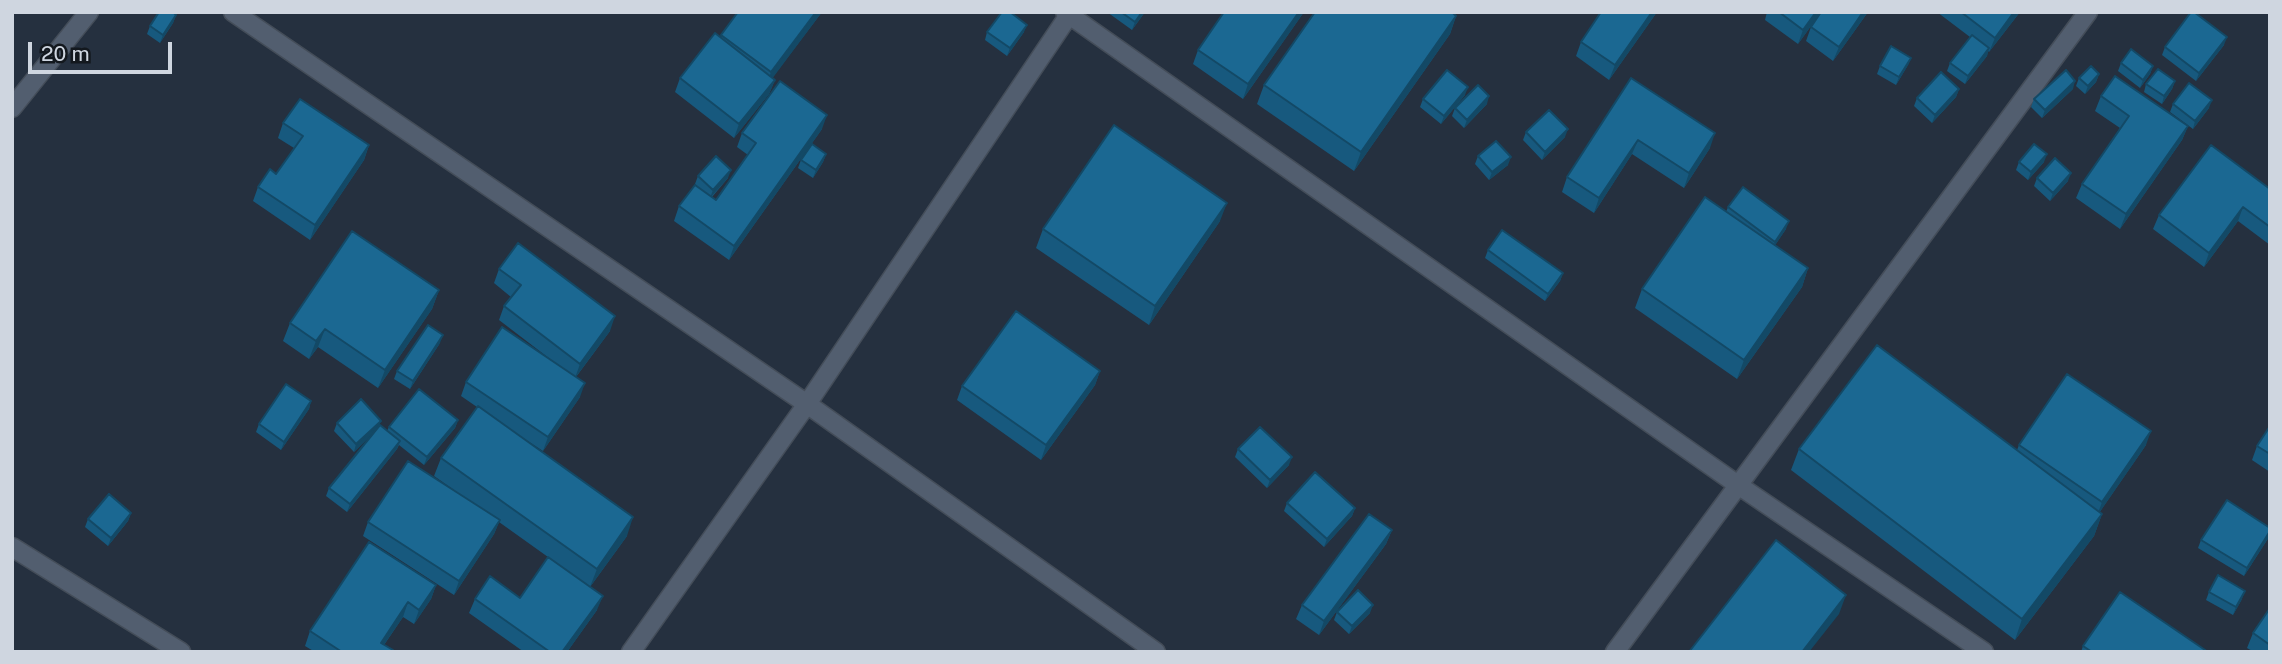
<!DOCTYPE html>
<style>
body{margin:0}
#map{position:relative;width:2282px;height:664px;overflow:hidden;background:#25303f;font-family:"Public Sans",sans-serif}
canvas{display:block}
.frame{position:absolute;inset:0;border:14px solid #cfd6e0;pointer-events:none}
.scale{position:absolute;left:28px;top:42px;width:144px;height:32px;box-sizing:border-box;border:4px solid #cfd6e0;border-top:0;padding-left:9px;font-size:21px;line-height:24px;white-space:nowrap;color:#cfd6e0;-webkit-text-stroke:5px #13181e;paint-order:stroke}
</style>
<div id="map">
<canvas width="2282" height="664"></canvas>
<div class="frame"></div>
<div class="scale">20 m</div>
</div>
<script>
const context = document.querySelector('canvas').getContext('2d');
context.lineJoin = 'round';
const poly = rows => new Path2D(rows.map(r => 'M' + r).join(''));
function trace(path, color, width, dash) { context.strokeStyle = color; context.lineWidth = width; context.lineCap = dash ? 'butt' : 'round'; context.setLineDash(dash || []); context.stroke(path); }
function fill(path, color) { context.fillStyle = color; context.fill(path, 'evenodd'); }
const minor = poly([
 [233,12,807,404,1156,652],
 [1065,12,1738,485,1984,652],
 [12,108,89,12],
 [12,547,181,652],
 [631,652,807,404,1071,12],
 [1615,652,2088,12]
]);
const wall = poly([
 [738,12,822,12,772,78,775,80,769,94,734,138,675,92,680,78,721,37],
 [1107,12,1145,12,1132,30],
 [1304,12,1243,99,1193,64,1198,50],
 [1601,12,1657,12,1609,80,1576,56,1581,42],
 [1767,12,1821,12,1798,44,1765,20],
 [1868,12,1833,61,1806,41,1811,27],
 [1937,12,2020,12,1989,52,1988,51,1987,56,1965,84,1947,71,1950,63,1970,37],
 [176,15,173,23,160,43,147,34,150,26],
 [1456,16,1450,34,1354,171,1257,104,1264,85],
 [987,32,1024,32,1007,56,985,40],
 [2224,45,2196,81,2162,55,2165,47],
 [1911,58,1908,65,1896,85,1877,74,1880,66],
 [2121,63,2153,66,2150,74,2140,88,2118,71],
 [2099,74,2096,82,2085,94,2076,86,2079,78],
 [1631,78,1710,148,1684,188,1632,154,1594,213,1562,192,1567,177],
 [2175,81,2172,89,2162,104,2144,92,2146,84],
 [1959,89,1956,97,1932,123,1914,106,1917,98],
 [2073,89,2042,118,2031,107,2034,99],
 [1465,95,1441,124,1420,107,1423,99],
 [2101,96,2188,126,2182,140,2120,229,2076,198,2082,184,2120,128,2095,111],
 [1487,104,1464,128,1452,116,1455,108],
 [2173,104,2209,108,2193,129,2170,112],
 [283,123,369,145,364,160,310,240,253,201,258,187,276,174,294,148,278,138],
 [822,129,729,260,674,221,679,206,700,189,695,184,698,176,728,178,712,197,716,200,748,155,737,147,742,133],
 [1526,132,1565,137,1542,160,1523,140],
 [826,154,823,162,813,178,798,168,801,160],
 [1478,156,1508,165,1489,180,1475,164],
 [2019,162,2044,162,2028,180,2016,170],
 [2037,178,2068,181,2050,201,2034,186],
 [2270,189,2270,245,2238,221,2204,267,2153,229,2159,215],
 [1728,207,1786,229,1775,245,1808,268,1802,287,1737,379,1635,308,1642,289,1726,212],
 [1220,221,1149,325,1036,248,1043,229],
 [1488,250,1563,273,1560,281,1545,301,1485,258],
 [499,269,610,331,576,377,580,397,543,451,512,431,627,536,590,587,597,610,567,652,524,652,469,613,475,599,520,598,548,557,499,522,494,534,454,595,363,536,368,522,454,490,434,476,441,458,477,407,461,396,466,382,550,359,499,320,504,306,511,297,494,283],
 [439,290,432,309,378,388,318,347,309,359,283,341,290,323],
 [440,343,410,389,394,379,397,371],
 [1100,371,1095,385,1041,460,957,400,962,386],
 [311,401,309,409,281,450,256,432,259,424],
 [458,420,455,428,424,465,399,445,397,449,347,512,326,496,329,488,373,433,354,452,334,431,337,423,379,426,387,431,389,427],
 [2270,426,2270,472,2252,460,2257,446],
 [2019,445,2146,445,2099,513,2102,514,2094,536,2015,640,1791,470,1799,449,2017,450],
 [1238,449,1289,465,1267,488,1235,457],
 [1287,503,1355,508,1352,516,1324,547,1284,511],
 [131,513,128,521,108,546,85,527,88,519],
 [2270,528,2269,537,2244,576,2198,548,2201,540],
 [1392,530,1386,544,1319,635,1296,619,1302,605],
 [436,585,431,599,414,624,403,617,384,645,392,652,315,652,305,646,310,631],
 [2209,592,2242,599,2233,615,2206,600],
 [2270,608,2270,652,2254,652,2247,648,2253,633],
 [1337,612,1370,613,1349,634,1334,620],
 [2083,646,2208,652,2081,652]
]);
const shadedWall = poly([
 [816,12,822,12,766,87,771,72],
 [1142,12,1145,12,1132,30,1135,22],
 [1299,12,1304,12,1243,99,1248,84],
 [1652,12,1657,12,1609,80,1615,65],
 [1816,12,1821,12,1798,44,1803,30],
 [1863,12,1868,12,1833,61,1839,47],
 [2014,12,2020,12,1989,52,1995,38],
 [176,15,173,23,160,43,163,35],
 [1456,16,1450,34,1354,171,1361,152],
 [1027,25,1024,32,1007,56,1010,48],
 [2227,37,2224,45,2196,81,2199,73],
 [1989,48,1987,56,1965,84,1968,76],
 [1911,58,1908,65,1896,85,1899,77],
 [2153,66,2150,74,2140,88,2143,80],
 [2099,74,2096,82,2085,94,2088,86],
 [775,80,769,94,734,138,739,124],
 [2075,81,2073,89,2042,118,2045,110],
 [2175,81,2172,89,2162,104,2164,96],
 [1468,87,1465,95,1441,124,1444,116],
 [1959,89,1956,97,1932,123,1935,115],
 [1489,96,1487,104,1464,128,1467,120],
 [2212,100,2209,108,2193,129,2195,121],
 [827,115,822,129,729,260,734,246],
 [2188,126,2182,140,2120,229,2126,214],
 [1568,129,1565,137,1542,160,1545,152],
 [1715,133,1710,148,1684,188,1689,173],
 [1638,140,1632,154,1594,213,1599,198],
 [369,145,364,160,310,240,315,225],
 [826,154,823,162,813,178,816,170],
 [2047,154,2044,162,2028,180,2031,172],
 [1511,157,1508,165,1489,180,1492,172],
 [731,170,728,178,710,198,713,190],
 [2071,173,2068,181,2050,201,2053,193],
 [1227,203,1220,221,1149,325,1155,306],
 [2243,207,2238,221,2204,267,2209,253],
 [1789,221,1786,229,1772,250,1775,242],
 [1808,268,1802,287,1737,379,1744,360],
 [1563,273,1560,281,1545,301,1548,294],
 [439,290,432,309,378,388,385,370],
 [615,316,610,331,575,378,580,364],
 [325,329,318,347,309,359,316,341],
 [443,335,440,343,410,389,413,381],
 [1100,371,1095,385,1041,460,1046,445],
 [585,383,580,397,543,451,548,437],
 [311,401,309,409,281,450,284,442],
 [458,420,455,428,424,465,427,457],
 [381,421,378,429,354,452,356,444],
 [2151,431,2146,445,2097,516,2102,502],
 [400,441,397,449,347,512,350,504],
 [1292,457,1289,465,1267,488,1270,480],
 [1355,508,1352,516,1324,547,1327,539],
 [131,513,128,521,108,546,111,538],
 [2102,514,2094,536,2015,640,2022,619],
 [633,517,627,536,590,587,597,569],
 [500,520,494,534,454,595,459,581],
 [1392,530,1386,544,1319,635,1324,621],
 [2270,531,2269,537,2244,576,2247,568],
 [436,585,431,599,414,624,419,610],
 [2245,591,2242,599,2233,615,2236,607],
 [1846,595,1839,614,1809,652,1802,652],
 [603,596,597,610,567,652,562,652],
 [408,602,403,617,379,652,381,643],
 [1373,605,1370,613,1349,634,1352,626]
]);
const building = poly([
 [159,12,173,12,176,15,163,35,150,26,159,12],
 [738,12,816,12,771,72,721,35,738,12],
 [1002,12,1010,12,1027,25,1010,48,987,32,1002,12],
 [1121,12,1142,12,1135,22,1121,12],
 [1224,12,1299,12,1248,84,1198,50,1224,12],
 [1315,12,1452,12,1456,16,1361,152,1264,85,1315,12],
 [1601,12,1652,12,1615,65,1581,42,1601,12],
 [1779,12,1816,12,1803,30,1779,12],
 [1821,12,1863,12,1839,47,1811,27,1821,12],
 [1961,12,2014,12,1995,38,1961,12],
 [2191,12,2194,12,2227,37,2199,73,2165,47,2191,12],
 [715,33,775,80,739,124,680,78,715,33],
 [1972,35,1989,48,1968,76,1950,63,1972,35],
 [1891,46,1911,58,1899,77,1880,66,1891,46],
 [2131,49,2153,66,2143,80,2121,63,2131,49],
 [2091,66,2099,74,2088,86,2079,78,2091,66],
 [2158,69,2175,81,2164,96,2146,84,2158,69],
 [1447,70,1468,87,1444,116,1423,99,1447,70],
 [2066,70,2075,81,2045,110,2034,99,2066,70],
 [1941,72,1959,89,1935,115,1917,98,1941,72],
 [2115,76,2188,126,2126,214,2082,184,2129,116,2101,96,2115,76],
 [1631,78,1715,133,1689,173,1638,140,1599,198,1567,177,1631,78],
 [780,81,827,115,734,246,679,206,695,185,716,200,756,143,742,133,780,81],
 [2189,83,2212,100,2195,121,2173,104,2189,83],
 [1478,85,1489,96,1467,120,1455,108,1478,85],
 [300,99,369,145,315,225,258,187,270,169,276,174,303,136,283,123,300,99],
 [1549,110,1568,129,1545,152,1526,132,1549,110],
 [1114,125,1227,203,1155,306,1043,229,1114,125],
 [1496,141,1511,157,1492,172,1478,156,1496,141],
 [812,144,826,154,816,170,801,160,812,144],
 [2034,144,2047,154,2031,172,2019,162,2034,144],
 [2211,145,2270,189,2270,227,2243,207,2209,253,2159,215,2211,145],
 [716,156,731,170,713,190,698,176,716,156],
 [2055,158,2071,173,2053,193,2037,178,2055,158],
 [1743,187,1789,221,1775,242,1728,207,1743,187],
 [1705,197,1808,268,1744,360,1642,289,1705,197],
 [1502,230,1563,273,1548,294,1488,250,1502,230],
 [352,231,439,290,385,370,325,329,316,341,290,323,352,231],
 [518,243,615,316,580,364,504,306,521,285,499,269,518,243],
 [1016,311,1100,371,1046,445,962,386,1016,311],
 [428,325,443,335,413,381,397,371,428,325],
 [502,327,585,383,548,437,466,382,502,327],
 [1877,345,2102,514,2022,619,1799,449,1877,345],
 [2067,374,2151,431,2102,502,2019,445,2067,374],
 [286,384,311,401,284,442,259,424,286,384],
 [419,389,458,420,427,457,389,427,419,389],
 [361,399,381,421,356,444,337,423,361,399],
 [478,406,633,517,597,569,441,458,478,406],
 [380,425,400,441,350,504,329,488,380,425],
 [2270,426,2270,454,2257,446,2270,426],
 [1260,427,1292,457,1270,480,1238,449,1260,427],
 [408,461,500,520,459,581,368,522,408,461],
 [1315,472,1355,508,1327,539,1287,503,1315,472],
 [109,494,131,513,111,538,88,519,109,494],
 [2227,500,2270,528,2270,531,2247,568,2201,540,2227,500],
 [1369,514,1392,530,1324,621,1302,605,1369,514],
 [1776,540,1846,595,1802,652,1689,652,1776,540],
 [369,542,436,585,419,610,408,602,381,643,393,650,392,652,342,652,310,631,369,542],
 [548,557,603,596,562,652,550,652,475,599,490,576,520,598,548,557],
 [2218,575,2245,591,2236,607,2209,592,2218,575],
 [1358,590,1373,605,1352,626,1337,612,1358,590],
 [2120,592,2208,652,2092,652,2083,646,2120,592],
 [2270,608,2270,645,2253,633,2270,608]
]);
trace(minor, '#444d59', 21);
trace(minor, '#525e6f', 18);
fill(wall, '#17597e');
fill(shadedWall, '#134966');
fill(building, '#1b6892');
trace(building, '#134966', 2);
</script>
